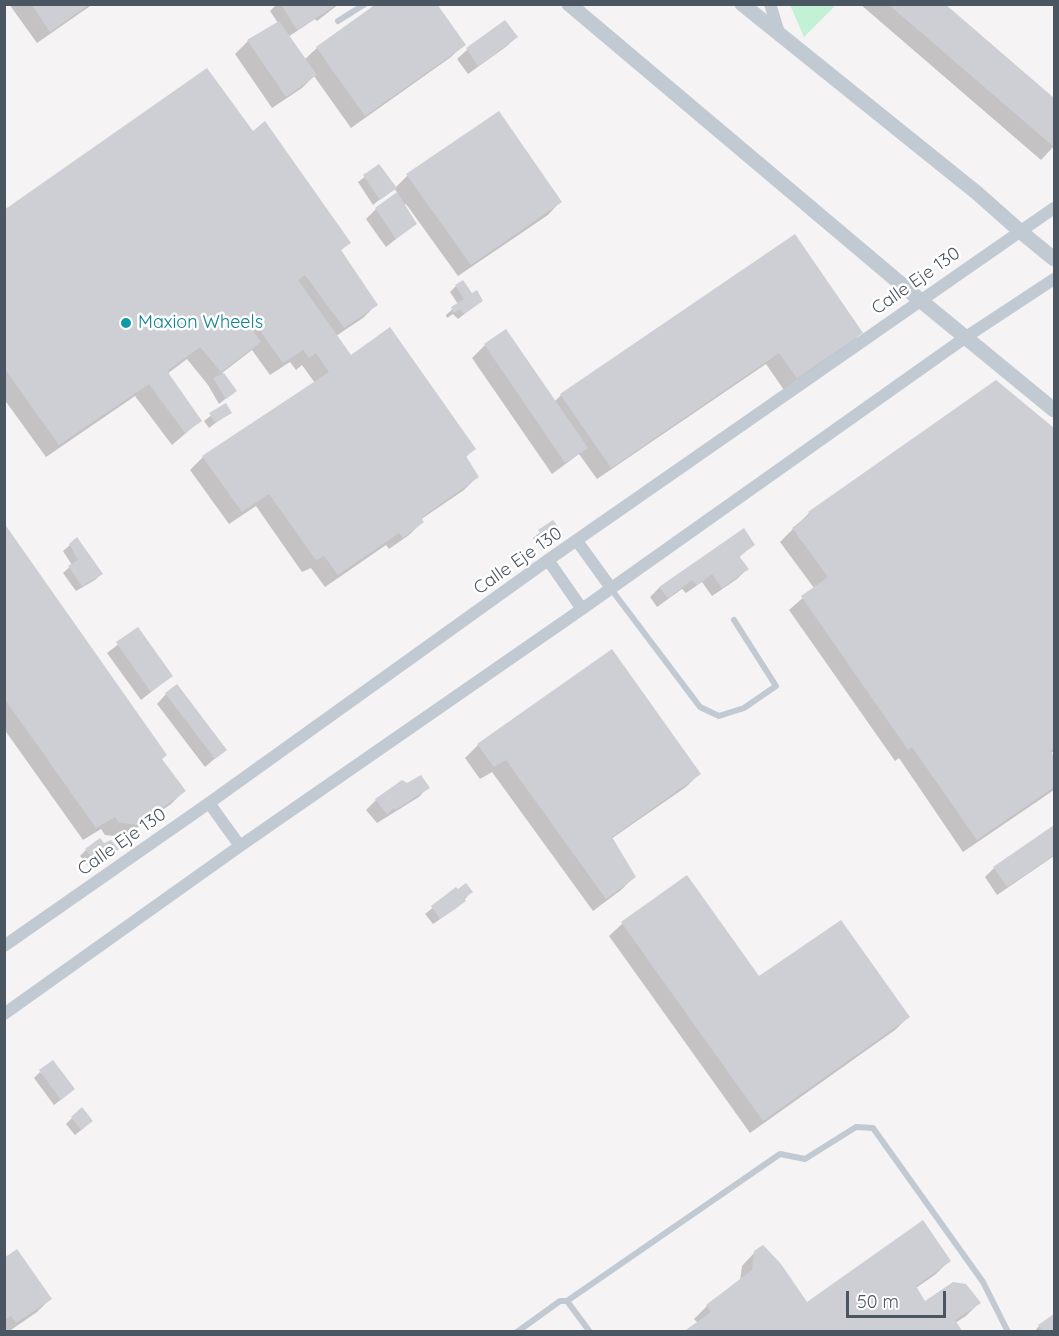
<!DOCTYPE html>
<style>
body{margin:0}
#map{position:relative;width:1059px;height:1336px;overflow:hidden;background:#f5f3f3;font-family:Quicksand,sans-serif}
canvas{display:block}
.frame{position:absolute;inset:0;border:6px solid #4a5661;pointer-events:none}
.scale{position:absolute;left:846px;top:1291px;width:100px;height:27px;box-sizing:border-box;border:3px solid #4a5661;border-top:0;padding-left:8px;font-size:18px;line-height:21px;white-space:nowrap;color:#4a5661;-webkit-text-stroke:4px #fff;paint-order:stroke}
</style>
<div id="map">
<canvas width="1059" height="1336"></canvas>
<div class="frame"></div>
<div class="scale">50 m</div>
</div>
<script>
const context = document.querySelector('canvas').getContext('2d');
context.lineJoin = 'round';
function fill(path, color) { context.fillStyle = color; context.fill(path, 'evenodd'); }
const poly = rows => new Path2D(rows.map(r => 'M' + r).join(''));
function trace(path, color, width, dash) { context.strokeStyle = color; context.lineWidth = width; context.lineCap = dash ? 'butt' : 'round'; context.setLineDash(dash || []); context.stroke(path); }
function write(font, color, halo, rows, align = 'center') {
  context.font = font + ' Quicksand,sans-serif'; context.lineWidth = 5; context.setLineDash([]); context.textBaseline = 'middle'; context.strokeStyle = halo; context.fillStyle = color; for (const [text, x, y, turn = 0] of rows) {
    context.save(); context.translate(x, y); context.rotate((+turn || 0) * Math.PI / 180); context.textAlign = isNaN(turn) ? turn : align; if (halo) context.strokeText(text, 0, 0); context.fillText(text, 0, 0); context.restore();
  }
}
const green = poly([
 [790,5,836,5,804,37]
]);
const shadow = poly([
 [9,4,93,4,37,43],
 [277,4,339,4,317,21,315,19,288,37,304,60,317,48,379,4,464,44,451,57,351,128,314,76,302,88,272,108,235,54,248,41,278,23,270,11],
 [860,4,943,4,1054,100,1054,146,1041,160],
 [505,22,516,37,507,46,468,74,457,59,467,50],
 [499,113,560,202,548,215,458,276,406,204,404,205,415,224,386,247,366,219,376,209,398,194,394,188,373,205,358,182,379,166,395,188,407,176],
 [252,133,349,243,340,251,376,305,363,318,336,336,350,357,474,449,465,458,477,477,464,490,420,520,422,522,409,535,389,549,386,545,325,587,311,568,302,572,256,506,229,524,190,470,203,457,315,383,302,365,296,370,290,362,270,375,252,350,222,373,235,391,219,404,208,385,187,359,167,374,200,421,172,445,135,396,46,457,4,399,4,211],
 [456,286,475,306,458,319,453,314,447,318,446,315,458,304,450,292],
 [861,333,849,346,784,390,766,364,597,479,579,454,552,474,472,358,485,345,554,402,561,395],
 [996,382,1054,430,1054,751,1050,754,1054,759,1054,790,963,852,899,758,895,761,789,610,814,588,780,542,809,513],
 [225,405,230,412,209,428,204,421],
 [553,522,562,535,542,551,533,538],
 [4,525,160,759,184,791,171,804,124,837,105,835,101,829,83,840,4,729],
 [743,531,753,545,738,558,747,569,737,579,712,596,702,582,686,593,682,589,657,607,650,597,659,588],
 [77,539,101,574,95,580,76,591,63,573,72,565,63,551],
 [138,629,171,676,141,700,107,653],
 [166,694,225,750,205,767,157,704],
 [478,745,699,774,686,787,611,839,634,877,621,890,593,911,492,772,480,779,465,758],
 [402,781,407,785,428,787,419,797,377,823,366,810,376,800],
 [1054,827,1054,856,997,895,985,877,994,868],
 [104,845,117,849,91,870,80,856,86,850],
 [687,878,759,978,908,1017,895,1030,750,1133,609,936,622,924],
 [456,889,471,892,458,907,433,924,425,914],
 [40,1072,67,1095,54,1105,34,1078],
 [72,1118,85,1127,75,1135,66,1124],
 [755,1252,807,1305,949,1261,936,1274,916,1288,924,1303,979,1303,966,1316,955,1323,698,1323,694,1319,707,1306,740,1281,742,1266],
 [4,1259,50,1299,37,1312,8,1332,4,1332],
 [1054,1316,1054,1332,1034,1332,1039,1326]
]);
const building = poly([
 [31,4,90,4,50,32],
 [281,4,338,4,297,30],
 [376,4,437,4,466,45,365,116,316,47],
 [888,4,945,4,1054,98,1054,147],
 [505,20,518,37,478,66,466,48],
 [279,21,317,75,286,97,247,40],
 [207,68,253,131,265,121,351,243,341,250,378,305,344,328,305,275,298,280,351,355,390,327,476,449,466,456,479,477,421,518,424,522,403,538,399,533,338,575,324,556,316,560,269,494,242,512,202,456,329,372,316,353,309,358,303,350,283,363,249,315,244,318,261,342,221,372,200,347,167,371,202,421,185,433,149,384,59,445,4,368,4,210],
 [499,111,562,202,471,265,406,174],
 [379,164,397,188,380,200,363,175],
 [397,192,417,224,396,239,375,208],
 [795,234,863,333,797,378,779,353,611,468,560,394],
 [463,280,472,293,477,290,483,301,464,314,460,309,454,313,451,307,464,299,455,285],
 [506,329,588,448,565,463,484,344],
 [224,373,237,391,226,399,213,378],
 [996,380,1054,428,1054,748,1050,751,1054,756,1054,787,977,840,912,747,908,750,801,596,828,577,792,528,810,514,808,512],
 [226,403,232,413,215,423,209,413],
 [553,520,564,535,549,546,538,530],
 [4,523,167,755,162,759,186,791,138,825,118,822,115,817,96,828,4,698],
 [744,528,755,545,739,556,749,569,722,588,712,574,697,585,692,580,668,598,659,587],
 [77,537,103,574,82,586,68,566,78,560,69,544],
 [138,627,173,676,151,692,116,642],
 [612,649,701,774,612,837,636,877,606,899,506,760,494,767,477,744],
 [177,684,227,750,215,759,165,693],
 [421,775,430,788,395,810,394,808,387,814,375,799,402,780,407,783],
 [1054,825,1054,855,1007,887,993,867],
 [100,838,104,843,111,840,119,849,97,865,85,849],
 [687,875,759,976,841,920,910,1017,763,1121,621,922],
 [466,883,473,892,464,898,466,901,440,919,431,906,456,887,458,889],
 [53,1060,75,1089,61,1100,39,1070],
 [82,1107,93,1121,81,1130,71,1117],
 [923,1220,951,1261,916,1286,925,1301,953,1282,966,1284,981,1303,955,1320,963,1332,683,1332,711,1312,706,1305,752,1270,754,1251,763,1245,781,1264,807,1302],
 [17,1249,52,1299,16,1323,11,1316,4,1320,4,1258],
 [1054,1314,1054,1332,1043,1332,1038,1325]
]);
const service = poly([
 [338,21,365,4],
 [611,589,700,707,719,716,744,708,776,686,734,620],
 [567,1301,590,1332],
 [517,1332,560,1301,567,1301,780,1154,805,1159,856,1127,873,1128,983,1282,1008,1332]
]);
const minor = poly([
 [770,4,780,36],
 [577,541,611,588],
 [548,560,582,609],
 [209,803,240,846],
 [4,946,209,803,548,560,1054,208],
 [4,1014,240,846,582,609,966,337,1054,279]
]);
const tertiary = poly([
 [569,4,920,300,1054,410],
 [742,4,977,193,1021,232,1054,259]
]);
const markers = [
 [126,323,6,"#0f9aa8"]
];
const streetNames = [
 ["Calle Eje 130",916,281,-35],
 ["Calle Eje 130",518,561,-35],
 ["Calle Eje 130",122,842,-35]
];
const cultureNames = [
 ["Maxion Wheels",138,323]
];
fill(green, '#c3f1d5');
fill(shadow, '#0003');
fill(building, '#cdcfd5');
trace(service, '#c1cad2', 6);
trace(minor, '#c1cad2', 12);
trace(tertiary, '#c1cad2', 15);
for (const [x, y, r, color] of markers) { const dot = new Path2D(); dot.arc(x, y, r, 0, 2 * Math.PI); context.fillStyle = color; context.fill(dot); trace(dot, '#fff', 2); }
write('18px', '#4a5661', '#fff', streetNames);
write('18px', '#0d838f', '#fff', cultureNames, 'left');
</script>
